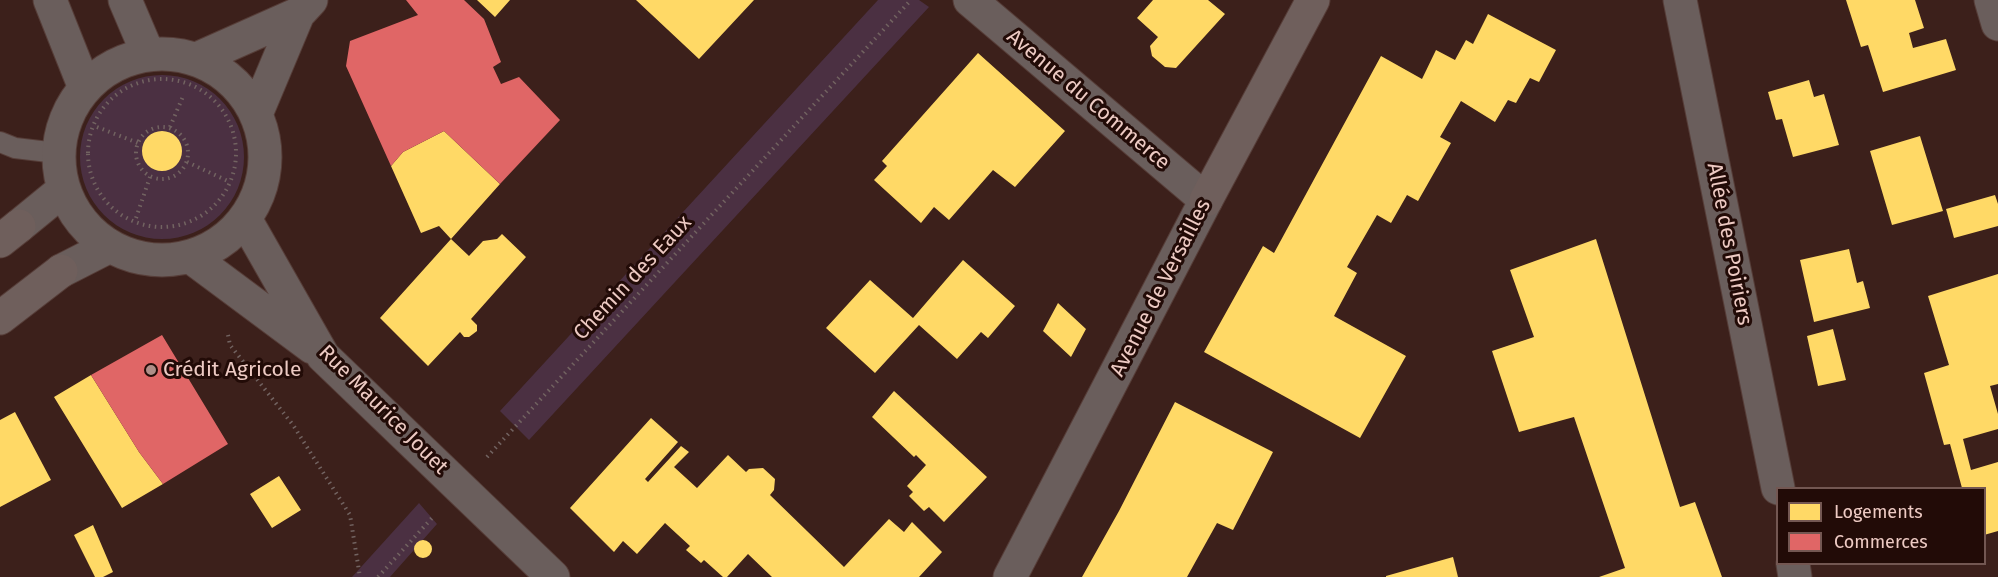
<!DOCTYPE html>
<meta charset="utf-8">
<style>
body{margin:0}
#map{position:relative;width:1998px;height:577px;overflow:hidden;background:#3c201b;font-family:"Fira Sans",sans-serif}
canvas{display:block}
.legend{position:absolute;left:1776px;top:487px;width:210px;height:78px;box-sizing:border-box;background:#220b07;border:2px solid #735752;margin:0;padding:8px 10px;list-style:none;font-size:18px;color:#edcac3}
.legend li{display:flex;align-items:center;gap:12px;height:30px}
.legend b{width:30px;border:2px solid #735752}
</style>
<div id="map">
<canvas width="1998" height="577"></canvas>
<ul class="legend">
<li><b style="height:16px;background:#ffd966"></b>Logements</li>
<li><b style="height:16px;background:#e06666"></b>Commerces</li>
</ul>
</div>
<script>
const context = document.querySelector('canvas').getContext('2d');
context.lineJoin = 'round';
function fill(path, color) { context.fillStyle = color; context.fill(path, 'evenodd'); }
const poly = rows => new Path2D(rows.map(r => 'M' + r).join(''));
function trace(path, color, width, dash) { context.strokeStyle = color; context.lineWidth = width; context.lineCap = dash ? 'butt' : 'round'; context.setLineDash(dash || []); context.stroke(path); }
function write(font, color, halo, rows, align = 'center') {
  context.font = font + ' "Fira Sans",sans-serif'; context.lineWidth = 6; context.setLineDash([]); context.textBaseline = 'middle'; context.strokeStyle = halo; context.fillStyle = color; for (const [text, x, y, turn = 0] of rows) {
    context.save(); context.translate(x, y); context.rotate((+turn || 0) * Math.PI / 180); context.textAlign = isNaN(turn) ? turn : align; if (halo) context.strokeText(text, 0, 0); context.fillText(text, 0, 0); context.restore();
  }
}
const green = poly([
 [878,0,919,0,929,7,529,440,500,411],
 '80 157a82 82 0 1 1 164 0a82 82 0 1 1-164 0Z',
 [419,503,437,524,390,577,352,577]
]);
const homes = poly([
 [477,0,510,0,495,17],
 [636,0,754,0,699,59],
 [1153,0,1208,0,1225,14,1176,68,1165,67,1152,56,1150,46,1158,37,1137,18],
 [1846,0,1915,0,1924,28,1909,33,1913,48,1946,39,1956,70,1883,92,1868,45,1861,47],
 [1488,14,1556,50,1539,82,1530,78,1516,103,1508,100,1495,122,1461,101,1440,137,1451,143,1418,201,1407,195,1391,223,1377,215,1347,267,1357,273,1334,316,1406,356,1360,438,1204,352,1263,246,1274,253,1381,56,1422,79,1436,50,1455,60,1466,40,1473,44],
 [978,53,1065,131,1015,187,993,170,949,220,934,207,921,223,874,180,887,166,882,161],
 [1809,80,1814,97,1824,94,1839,145,1793,157,1782,119,1776,120,1768,92],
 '142 151a20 20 0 1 1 40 0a20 20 0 1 1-40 0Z',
 [444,131,500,184,451,239,469,256,483,241,497,239,502,234,526,257,471,319,477,325,477,331,469,337,464,337,460,332,428,366,380,318,451,239,439,226,421,233,391,166,403,152],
 [1920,136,1943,211,1892,225,1870,151],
 [1995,195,1998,204,1998,226,1954,238,1946,209],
 [1596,239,1680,507,1695,502,1722,577,1599,577,1625,568,1574,417,1519,432,1492,351,1534,337,1510,270],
 [1849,249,1857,283,1863,281,1870,308,1814,322,1800,260],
 [963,260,1015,306,988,338,981,332,957,359,919,325,875,373,826,328,870,280,913,318],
 [1998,274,1998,384,1990,386,1998,414,1998,429,1963,439,1971,470,1998,462,1998,531,1984,535,1984,488,1962,488,1950,444,1944,445,1924,373,1949,365,1928,296],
 [1058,303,1086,329,1071,357,1043,331],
 [1833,329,1846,380,1818,386,1807,336],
 [91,375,139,452,163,484,122,508,54,397],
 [894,391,987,477,944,522,929,507,924,511,909,496,913,492,907,486,926,465,916,455,914,457,872,417],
 [1175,402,1273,452,1233,530,1217,523,1187,577,1082,577,1119,511],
 [15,412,51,480,0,507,0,420],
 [651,418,678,442,645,479,648,482,681,446,689,452,674,467,697,488,728,455,746,472,749,469,763,468,775,479,774,490,770,495,844,567,889,519,904,532,912,522,942,552,919,577,772,577,748,554,727,577,723,577,704,560,701,563,686,550,690,546,665,523,637,554,623,541,614,552,570,508],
 [279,476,301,510,272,528,250,494],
 [93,525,113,572,103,577,95,577,74,535],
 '414 549a9 9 0 1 1 18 0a9 9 0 1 1-18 0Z',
 [1453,557,1458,577,1386,577,1386,576]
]);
const shops = poly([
 [406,0,464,0,484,19,501,62,493,67,501,84,519,77,560,120,500,184,444,131,403,152,391,166,346,66,350,41,418,15],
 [162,335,228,444,163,484,139,452,91,375]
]);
const path = poly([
 '88 153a74 74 0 1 1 148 0a74 74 0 1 1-148 0Z',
 '136 153a26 26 0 1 1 52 0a26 26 0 1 1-52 0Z',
 [97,127,138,143],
 [170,127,184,94],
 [187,162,230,182],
 [136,218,150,177],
 [228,335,230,345,293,425,350,515,360,577],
 [487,457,911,0],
 [378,577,432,518]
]);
const lane = poly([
 [0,142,15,148,57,153]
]);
const street = poly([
 [50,0,85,88],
 [125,0,148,54],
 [970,0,1206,200,1010,577],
 [1680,0,1778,488],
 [1991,0,1998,24],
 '59 157a103 103 0 1 1 206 0a103 103 0 1 1-206 0Z',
 [199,58,298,14],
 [256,114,298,14,311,0],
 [245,219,323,356,553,577],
 [19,226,63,190],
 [191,257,312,347],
 [61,271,108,247],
 [1793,564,1795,577]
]);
const secondary = poly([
 [1206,200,1313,0],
 [0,241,19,226],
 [0,318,61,271]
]);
const markers = [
 [151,370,6,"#af8e88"]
];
const streetNames = [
 ["Avenue du Commerce",1088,100,40],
 ["Allée des Poiriers",1729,244,79],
 ["Chemin des Eaux",633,278,-47],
 ["Avenue de Versailles",1161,288,-63],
 ["Rue Maurice Jouet",383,410,45]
];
const poiNames = [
 ["Crédit Agricole",163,370]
];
fill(green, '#4b3042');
fill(homes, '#ffd966');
fill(shops, '#e06666');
trace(lane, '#563d38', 22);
trace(street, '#563d38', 35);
trace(secondary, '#563d38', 35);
trace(path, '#726361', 4, [1.5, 4.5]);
trace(lane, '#6a5e5c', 20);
trace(street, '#6a5e5c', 33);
trace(secondary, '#6f5f5c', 33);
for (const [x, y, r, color] of markers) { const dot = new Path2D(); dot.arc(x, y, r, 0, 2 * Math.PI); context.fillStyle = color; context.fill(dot); trace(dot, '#220b07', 2); }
write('21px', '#edcac3', '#220b07', streetNames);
write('21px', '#edcac3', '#220b07', poiNames, 'left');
</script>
